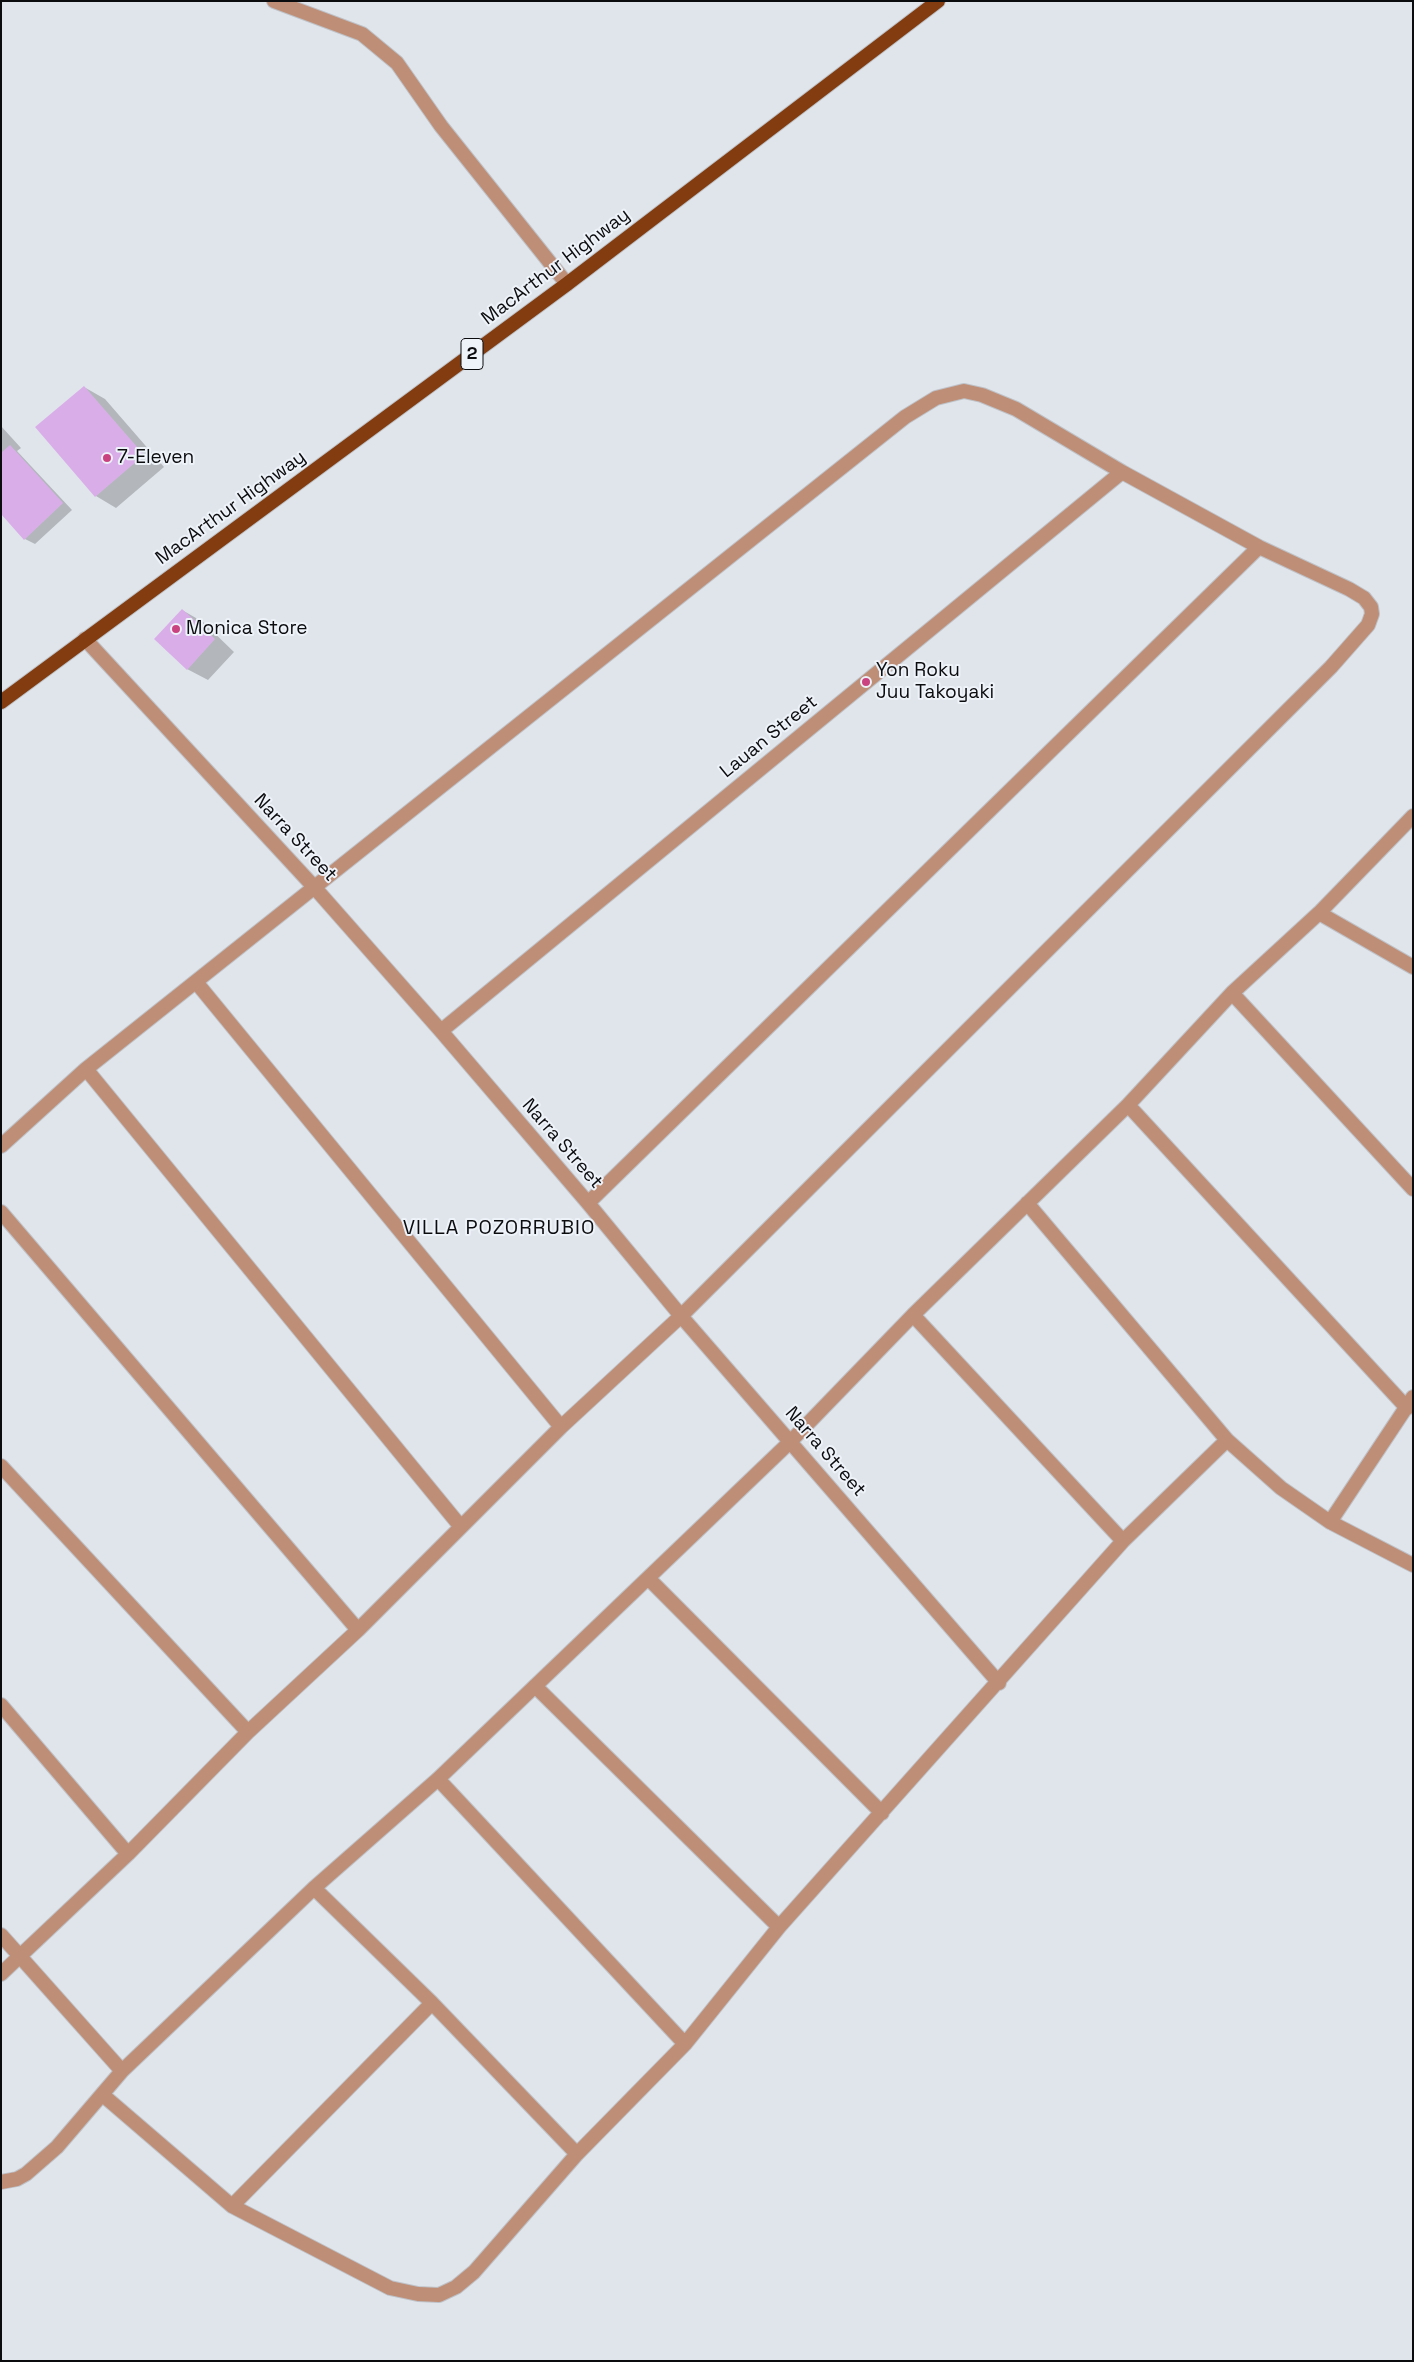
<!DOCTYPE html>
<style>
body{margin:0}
#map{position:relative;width:1414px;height:2362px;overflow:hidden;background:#e0e5ec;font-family:"Space Grotesk",sans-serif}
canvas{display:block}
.frame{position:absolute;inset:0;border:2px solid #0b0c0e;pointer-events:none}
</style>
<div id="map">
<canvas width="1414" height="2362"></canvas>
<div class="frame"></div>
</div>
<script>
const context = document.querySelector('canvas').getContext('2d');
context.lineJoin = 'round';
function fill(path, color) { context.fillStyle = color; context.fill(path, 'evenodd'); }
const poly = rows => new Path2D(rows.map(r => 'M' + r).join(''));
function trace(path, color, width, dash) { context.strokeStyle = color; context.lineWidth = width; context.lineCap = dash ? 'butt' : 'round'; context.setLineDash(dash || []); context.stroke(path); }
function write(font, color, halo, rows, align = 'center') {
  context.font = font + ' "Space Grotesk",sans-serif'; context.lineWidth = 4; context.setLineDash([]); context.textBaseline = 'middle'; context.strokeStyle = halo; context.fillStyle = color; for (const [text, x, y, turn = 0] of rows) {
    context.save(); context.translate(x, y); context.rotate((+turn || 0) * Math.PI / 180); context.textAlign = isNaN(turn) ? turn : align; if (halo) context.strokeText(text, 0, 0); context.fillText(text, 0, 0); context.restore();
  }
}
const shadow = poly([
 [84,387,105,399,164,467,116,508,96,496],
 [1,426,21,448,17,451,72,510,35,544,25,539,1,513],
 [182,610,203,622,234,652,208,680,187,669]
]);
const building = poly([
 [84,386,144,455,95,497,35,427],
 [10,445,63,503,24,540,1,514,1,453],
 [182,609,215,639,187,670,154,639]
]);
const minor = poly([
 [85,639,315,888,441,1031,588,1203,681,1316,999,1683],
 [1319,913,1413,967],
 [196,982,561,1427],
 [1232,993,1413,1189],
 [441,1031,1122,472],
 [86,1069,461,1527],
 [1128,1105,1407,1408],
 [1,1146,86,1069,905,417,936,398,964,391,982,395,1016,409,1122,472,1259,547,1349,589,1364,598,1371,607,1372,614,1368,625,1331,667,681,1316,561,1427,358,1630,248,1732,128,1854,1,1974],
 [588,1203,1259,547],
 [1027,1203,1227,1440,1281,1488,1330,1522,1413,1565],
 [1,1212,358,1630],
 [913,1315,1123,1541],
 [1,1466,248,1732],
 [1330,1522,1413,1397],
 [648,1578,882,1813],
 [535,1686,779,1927],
 [1,1705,128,1854],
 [438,1779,685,2044],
 [314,1888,432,2003,577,2154],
 [1,1935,122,2071],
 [104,2096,232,2206,390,2288,418,2294,439,2295,456,2287,474,2272,577,2154,685,2044,779,1927,1123,1541,1227,1440],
 [1,2182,17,2179,26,2174,57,2147,122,2071,314,1888,438,1779,791,1441,913,1315,1128,1105,1232,993,1319,913,1413,816],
 [232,2206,432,2003]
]);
const tertiary = poly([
 [274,1,362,34,397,63,441,126,567,284]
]);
const trunk = poly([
 [1,702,567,284,938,1]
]);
const markers = [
 [107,458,5,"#ca4280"],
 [176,629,5,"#ca4280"],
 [866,682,5,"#ca4280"]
];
const shields = [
 [472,354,22]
];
const shieldNames = [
 ["2",472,354]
];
const streetNames = [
 ["MacArthur Highway",556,267,-37],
 ["MacArthur Highway",231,508,-36],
 ["Lauan Street",769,737,-39],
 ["Narra Street",295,838,47],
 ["Narra Street",562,1144,49],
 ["Narra Street",825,1452,49]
];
const poiNames = [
 ["7-Eleven",117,458],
 ["Monica Store",186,629],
 ["Yon Roku",876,671],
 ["Juu Takoyaki",876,693]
];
const neighbourhoodNames = [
 ["VILLA POZORRUBIO",499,1229]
];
fill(shadow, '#0003');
fill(building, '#d9aee8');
trace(minor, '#bec2c8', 16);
trace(tertiary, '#bec2c8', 16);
trace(trunk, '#bec2c8', 16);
trace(minor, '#bf8e76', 14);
trace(tertiary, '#bf8e76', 14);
trace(trunk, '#823c0f', 14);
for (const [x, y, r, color] of markers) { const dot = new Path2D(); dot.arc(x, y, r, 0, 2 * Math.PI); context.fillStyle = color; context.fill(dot); trace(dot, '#eef2f9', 2); }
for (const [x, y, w] of shields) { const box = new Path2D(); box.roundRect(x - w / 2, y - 15.5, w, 31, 4); context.fillStyle = '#eef2f9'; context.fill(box); trace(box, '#0b0c0e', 1); }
write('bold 18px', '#0b0c0e', null, shieldNames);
write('19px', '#0b0c0e', '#eef2f9', streetNames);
write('19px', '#0b0c0e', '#eef2f9', poiNames, 'left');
context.letterSpacing = '1px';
write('20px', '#0b0c0e', '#eef2f9', neighbourhoodNames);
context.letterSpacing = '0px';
</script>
